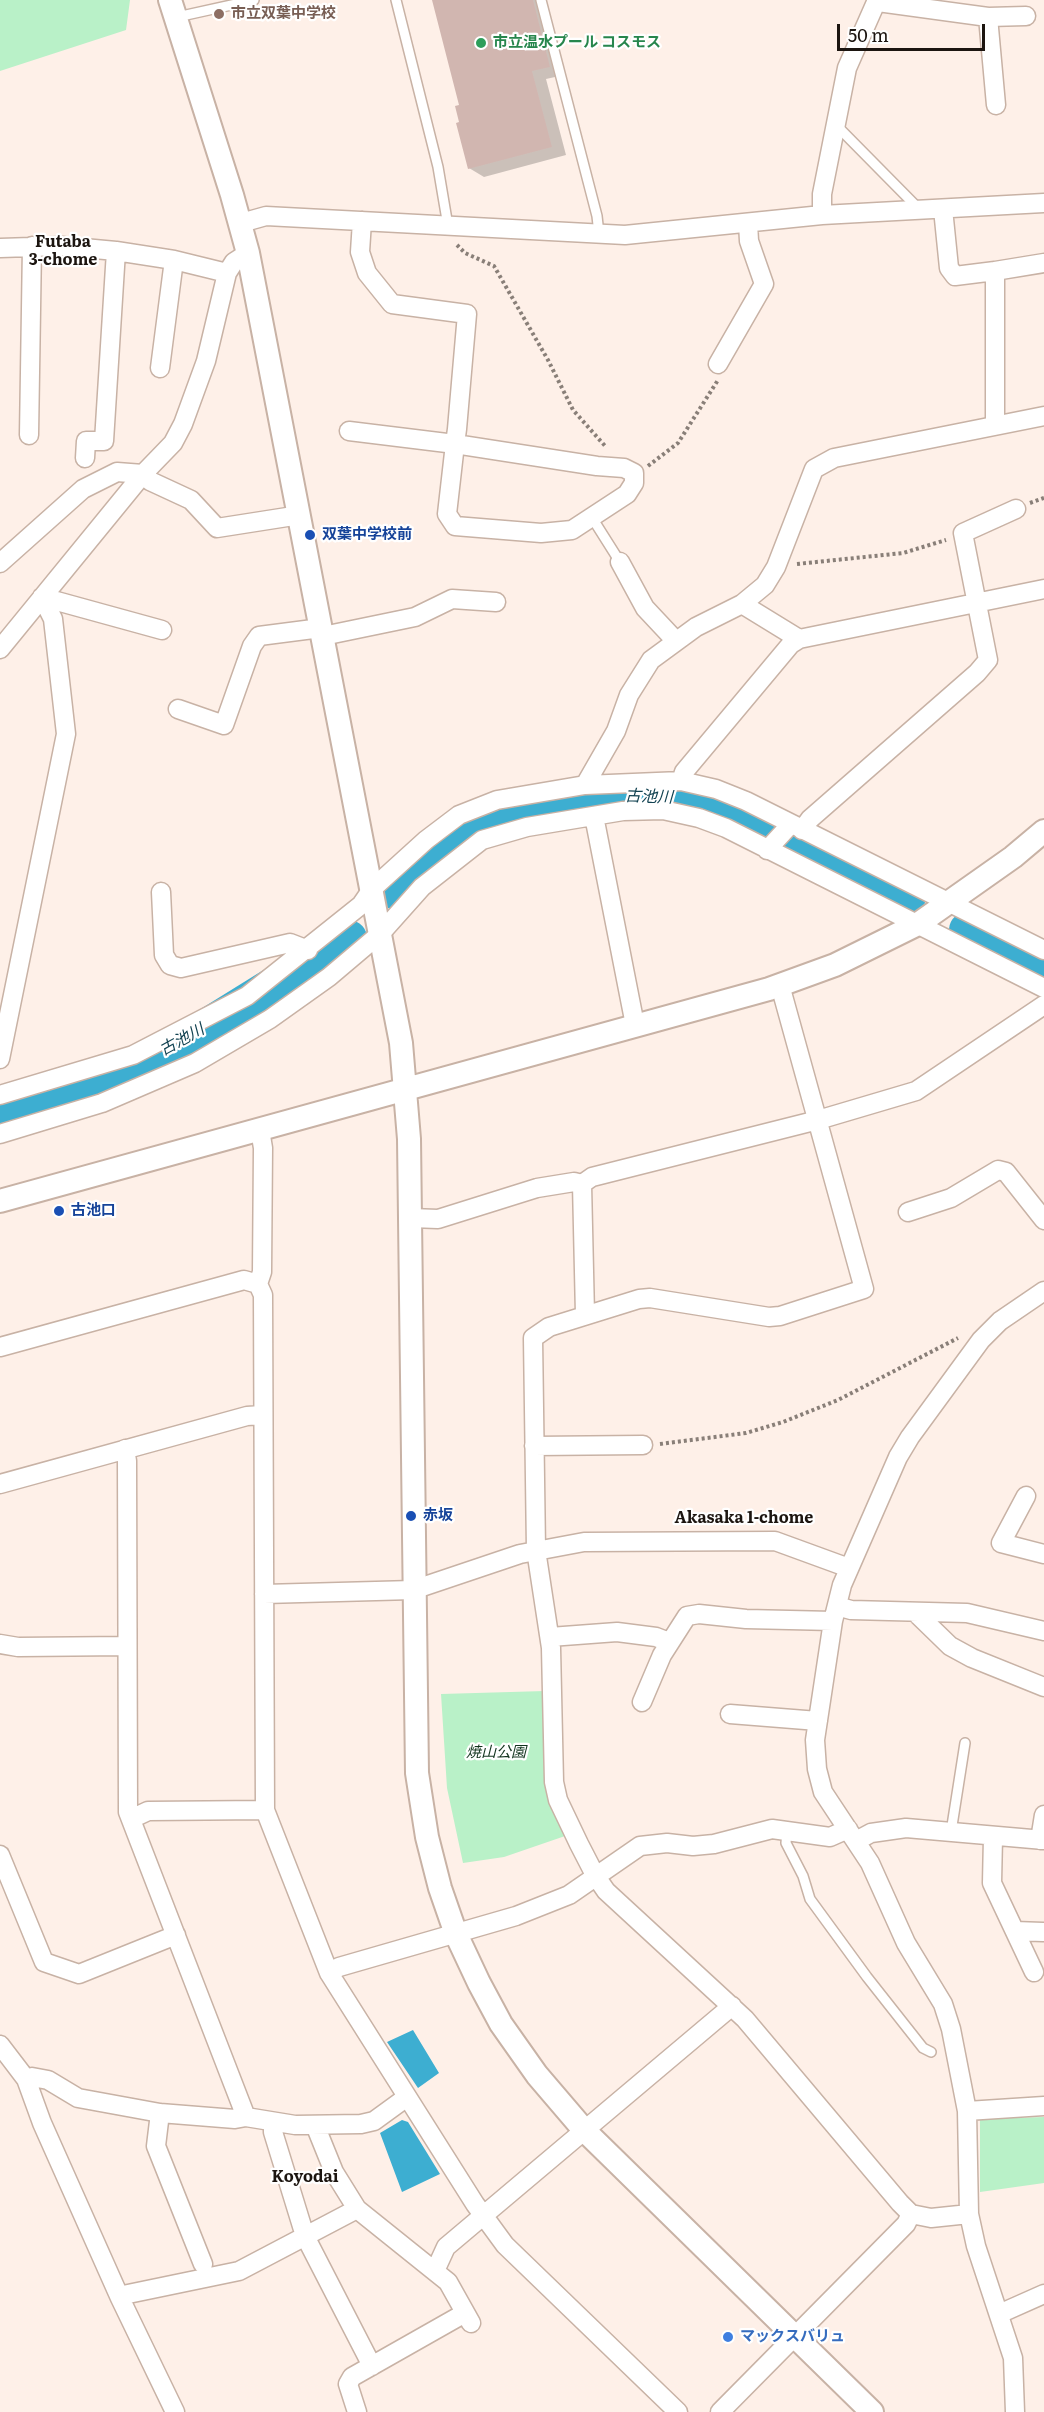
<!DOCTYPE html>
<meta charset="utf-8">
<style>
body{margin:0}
#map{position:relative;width:1044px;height:2412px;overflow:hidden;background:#fef0e8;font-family:Literata,serif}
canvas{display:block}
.scale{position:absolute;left:837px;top:24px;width:148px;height:27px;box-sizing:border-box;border:3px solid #1c1510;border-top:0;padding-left:8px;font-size:18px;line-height:21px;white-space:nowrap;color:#1c1510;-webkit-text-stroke:4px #fff;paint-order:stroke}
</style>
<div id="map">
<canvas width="1044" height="2412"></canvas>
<div class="scale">50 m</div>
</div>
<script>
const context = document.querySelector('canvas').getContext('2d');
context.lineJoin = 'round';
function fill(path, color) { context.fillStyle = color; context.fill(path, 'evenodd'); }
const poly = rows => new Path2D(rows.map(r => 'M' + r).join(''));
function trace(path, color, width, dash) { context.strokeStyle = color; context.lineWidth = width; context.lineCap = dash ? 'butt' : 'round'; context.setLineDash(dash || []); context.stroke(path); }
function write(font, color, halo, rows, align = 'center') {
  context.font = font + ' Literata,"Noto Sans JP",serif'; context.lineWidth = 4.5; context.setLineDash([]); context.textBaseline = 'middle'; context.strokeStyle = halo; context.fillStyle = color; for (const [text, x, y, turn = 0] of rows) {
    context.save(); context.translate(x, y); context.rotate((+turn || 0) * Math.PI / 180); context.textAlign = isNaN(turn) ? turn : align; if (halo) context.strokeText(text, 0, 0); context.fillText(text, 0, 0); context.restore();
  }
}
const green = poly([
 [0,0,130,0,126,30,0,71],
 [545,1691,568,1835,504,1857,463,1863,447,1788,441,1694],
 [1044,2117,1044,2183,980,2192,980,2119]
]);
const water = poly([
 [413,2030,439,2073,418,2088,387,2042],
 [402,2120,408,2122,440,2174,402,2192,380,2133]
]);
const shadow = poly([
 [433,0,545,0,564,75,546,79,566,155,484,177,469,168,461,123,461,107]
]);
const river = poly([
 [398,893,440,849,514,810,599,795,668,795,712,805,907,901],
 [967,930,1044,969],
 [0,1111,102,1079,175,1046,349,938]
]);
const building = poly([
 [432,0,533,0,550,67,532,71,552,147,468,169,456,123,459,122,455,106,459,105]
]);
const path = poly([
 [457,245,465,253,494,266,548,360,573,410,606,447],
 [648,466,678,443,718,380],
 [1030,503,1044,498],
 [797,564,903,553,946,540],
 [660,1444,746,1433,783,1422,838,1400,958,1338]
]);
const service = poly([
 [396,0,438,167,448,226],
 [541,0,597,216,599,234],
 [177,17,254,0],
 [836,125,920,210],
 [596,524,620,562],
 [787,1830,786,1843,803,1876,810,1899,867,1977,923,2048,931,2052],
 [951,1832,965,1743]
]);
const minor = poly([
 [878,2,988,17,1026,16],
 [988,17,996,105],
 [943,209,949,268,955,276,995,271,995,425],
 [822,215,822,194,847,68,877,0],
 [241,223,266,216,625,235,822,215,1044,203],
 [0,248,62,246,116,251,174,260,227,273],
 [995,271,1044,263],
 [718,364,764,284,749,241,748,223],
 [160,368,174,260],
 [349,431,455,444,597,466,624,468,634,473,634,483,627,494,572,530,541,533,455,526,447,514,455,444,457,429,467,314,392,304,367,273,360,252,362,221],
 [29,435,32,246],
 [85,458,86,441,104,441,116,251],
 [620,562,645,608,675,640],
 [0,563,83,489,117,472,143,474,150,481,191,500,217,528,300,515],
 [42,597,162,630],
 [742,604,799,639],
 [323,636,415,617,452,599,496,602],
 [0,649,143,474,173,443,183,424,206,361,227,273,234,262,248,253],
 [178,709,224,725,252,646,259,636,321,628],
 [681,781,684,772,791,644,799,639,1044,589],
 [585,785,616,731,629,695,651,660,696,627,742,604,765,585,776,567,814,469,834,458,1044,416],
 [594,816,635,1025],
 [802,830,810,819,977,673,988,660,963,533,1016,509],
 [767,850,791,824],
 [161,892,164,955,170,965,181,968,290,943,308,950],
 [780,985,864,1289,780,1316,769,1317,650,1298,639,1299,549,1327,533,1338,536,1550,551,1648,554,1782,558,1800,579,1844,595,1875,606,1891,745,2019,900,2203,911,2214],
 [0,1059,66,734,53,619,42,597],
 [0,1095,133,1055,247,996,361,905,372,889,426,840,459,815,497,800,585,785,681,781,716,789,746,801,1044,950],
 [260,1130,263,1148,262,1272,258,1284,263,1295,265,1810,329,1973,475,2204,505,2245,678,2412],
 [0,1134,102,1103,195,1063,270,1019,329,977,381,933,422,887,482,840,527,827,623,811,663,810,699,818,726,828,1044,988],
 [908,1212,951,1198,998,1170,1006,1172,1044,1220],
 [411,1218,438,1219,537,1188,574,1182,582,1184],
 [585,1315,582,1184,592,1177,818,1120,916,1091,1044,1005],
 [0,1347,244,1280,258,1284],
 [534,1446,643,1445],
 [125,1449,127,1461,128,1812,246,2117],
 [0,1484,247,1416,262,1415],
 [1026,1496,1001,1543,1044,1554],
 [264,1594,413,1590,520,1554,584,1542,775,1541,849,1568],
 [837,1606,851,1610,967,1613,1044,1631],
 [915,1612,950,1646,972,1658,1044,1687],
 [550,1637,617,1632,656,1637,669,1642],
 [0,1644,18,1647,127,1646],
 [642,1702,662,1655,687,1616,699,1614,746,1619,833,1621],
 [730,1714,818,1721],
 [131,1819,148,1811,265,1810],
 [993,1837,992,1883,1034,1972],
 [1040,1840,1044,1815],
 [856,1841,871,1833,906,1828,1044,1840],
 [0,1855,44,1962,79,1974,176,1935],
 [1015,1931,1043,1932],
 [329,1973,339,1967,516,1916,569,1895,640,1846,667,1843,693,1846,714,1844,772,1829,830,1837,848,1829],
 [0,2045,26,2079,42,2123,120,2298,175,2412],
 [26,2079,32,2077,48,2080,78,2098,160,2113,235,2119,246,2117,295,2125,361,2124,374,2121,407,2097],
 [967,2111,1044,2106],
 [160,2113,156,2146,203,2264],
 [273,2123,273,2132,305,2236,372,2366],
 [315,2125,334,2172,357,2209],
 [435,2271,446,2247,732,2006],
 [120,2298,128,2294,239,2271,357,2209,448,2282,471,2323],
 [999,2314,1044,2294],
 [357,2412,348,2384,352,2377,465,2313],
 [720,2412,906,2224,911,2214,931,2218,969,2214],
 [1015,2412,1013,2358,976,2246,969,2214,967,2111,951,2029,943,2004,906,1943,870,1863,823,1792,817,1769,815,1740,833,1621,842,1585,898,1457,910,1437,981,1340,1000,1321,1044,1291]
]);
const tertiary = poly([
 [170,0,232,195,248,253,401,1043,409,1139,417,1773,427,1837,440,1888,456,1934,479,1983,501,2024,537,2075,584,2130,872,2412],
 [0,1201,769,989,835,965,918,924,1013,857,1044,831]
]);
const markers = [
 [219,14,6,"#8d6e63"],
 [481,43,6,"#2e9e5b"],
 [310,535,6,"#1a4fb4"],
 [59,1211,6,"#1a4fb4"],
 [411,1516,6,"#1a4fb4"],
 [728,2337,6,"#3f7fe0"]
];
const educationNames = [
 ["市立双葉中学校",231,14]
];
const leisureNames = [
 ["市立温水プール コスモス",493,43]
];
const transitNames = [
 ["双葉中学校前",322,535],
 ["古池口",71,1211],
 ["赤坂",423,1516]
];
const parkNames = [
 ["焼山公園",496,1753]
];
const shopNames = [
 ["マックスバリュ",740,2337]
];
const neighbourhoodNames = [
 ["Futaba",63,242],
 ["3-chome",63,260],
 ["Akasaka 1-chome",744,1518],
 ["Koyodai",305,2177]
];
const waterNames = [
 ["古池川",649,797,2],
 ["古池川",182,1040,-29]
];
fill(green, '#b9f1c8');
fill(water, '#3daed1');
fill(shadow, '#0003');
trace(river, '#3daed1', 36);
fill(building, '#d1b6b0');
trace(service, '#c8b2a5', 12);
trace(minor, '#c8b2a5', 21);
trace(tertiary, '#c8b2a5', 26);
trace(path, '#897f78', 4, [3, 3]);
trace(service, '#fff', 9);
trace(minor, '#fff', 18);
trace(tertiary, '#fff', 22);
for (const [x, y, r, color] of markers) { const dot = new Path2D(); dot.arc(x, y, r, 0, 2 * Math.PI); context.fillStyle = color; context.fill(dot); trace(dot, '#fff', 2); }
write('bold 15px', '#785e54', '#fff', educationNames, 'left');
write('bold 15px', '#27864d', '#fff', leisureNames, 'left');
write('bold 15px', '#164399', '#fff', transitNames, 'left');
write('italic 15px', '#12341e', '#fff', parkNames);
write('bold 15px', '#366cbe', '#fff', shopNames, 'left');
write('bold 16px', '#1c1510', '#fff', neighbourhoodNames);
write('italic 16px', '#134352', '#fff', waterNames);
</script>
